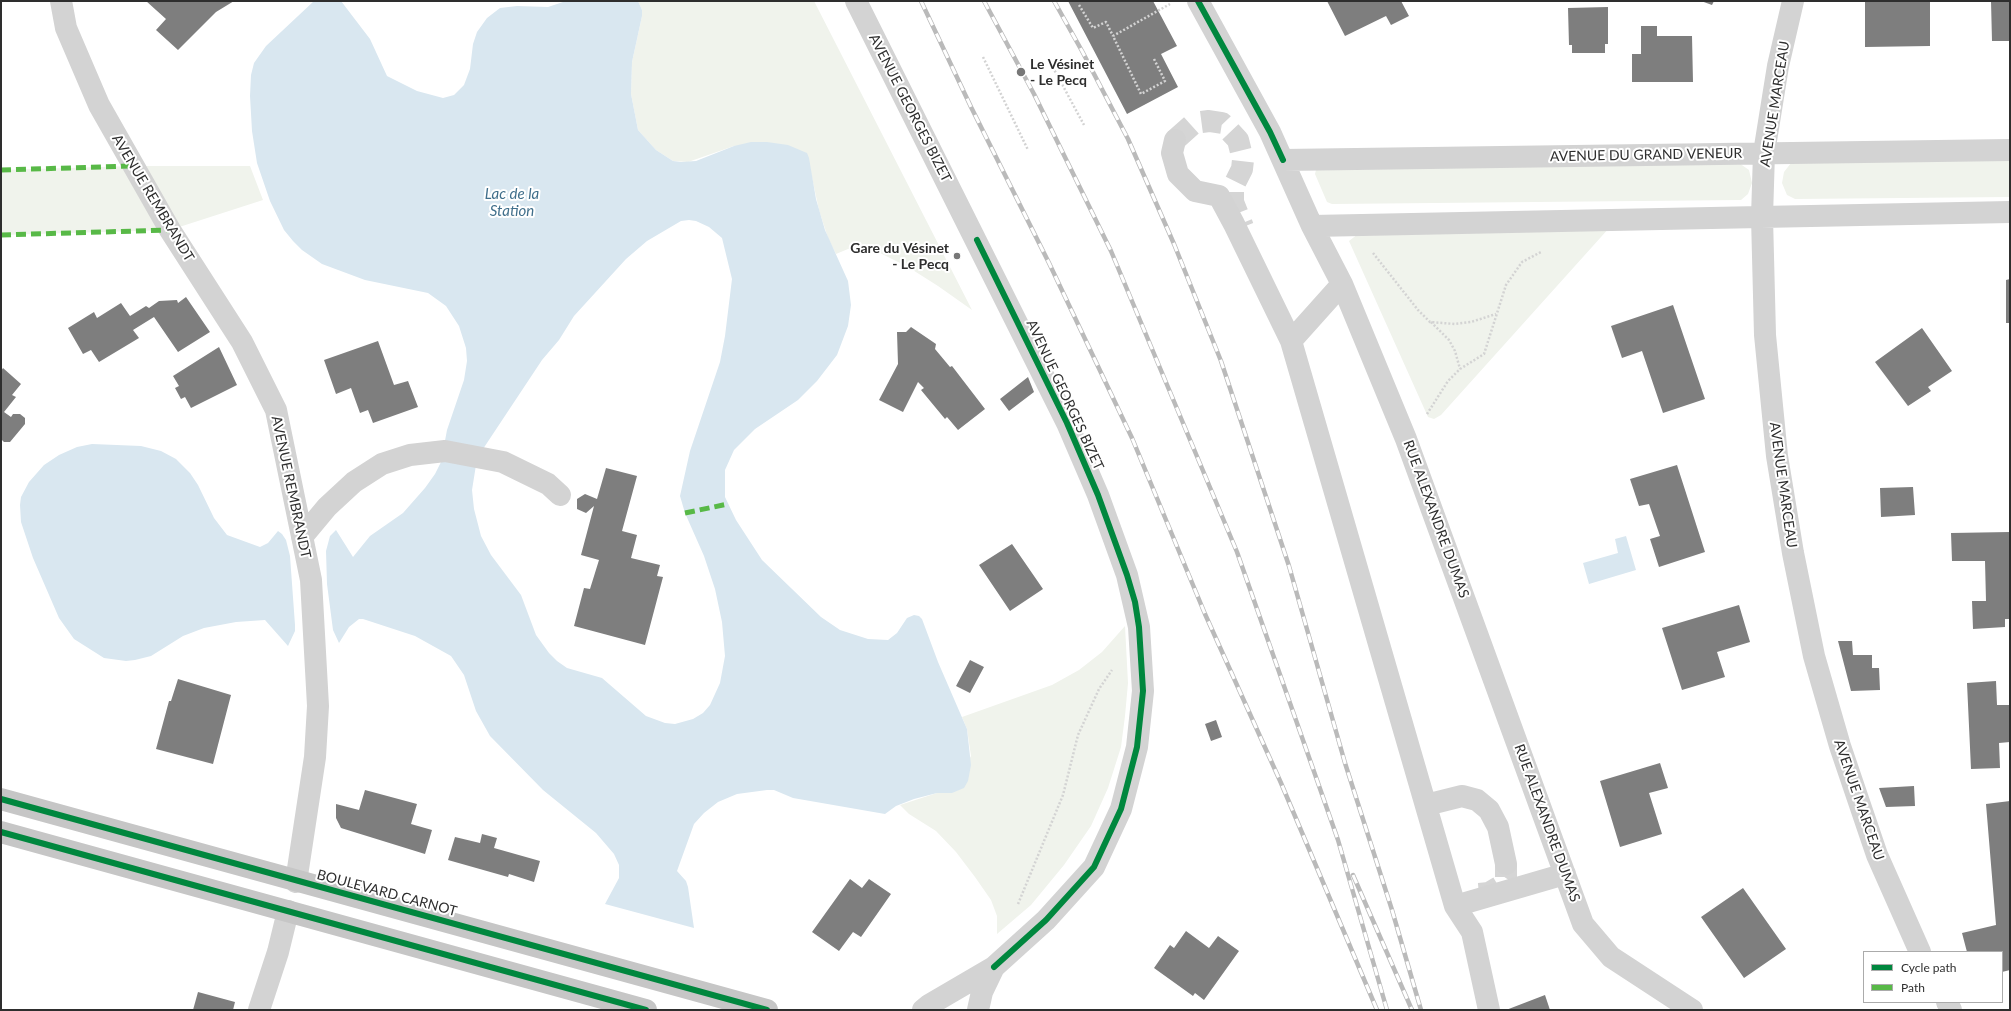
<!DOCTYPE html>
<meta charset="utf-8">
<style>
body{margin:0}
#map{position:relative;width:2011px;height:1011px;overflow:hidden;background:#fff;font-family:Lato,sans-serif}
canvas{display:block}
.frame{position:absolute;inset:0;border:2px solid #2e2e2e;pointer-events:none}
.legend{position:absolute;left:1863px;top:951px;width:140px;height:52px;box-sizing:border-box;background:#fff;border:1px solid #ababab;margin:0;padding:5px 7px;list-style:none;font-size:12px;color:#2e2e2e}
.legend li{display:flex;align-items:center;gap:8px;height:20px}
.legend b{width:20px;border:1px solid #ababab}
</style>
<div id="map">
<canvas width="2011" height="1011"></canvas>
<div class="frame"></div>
<ul class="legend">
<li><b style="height:5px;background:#00873e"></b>Cycle path</li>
<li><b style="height:5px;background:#58b947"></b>Path</li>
</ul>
</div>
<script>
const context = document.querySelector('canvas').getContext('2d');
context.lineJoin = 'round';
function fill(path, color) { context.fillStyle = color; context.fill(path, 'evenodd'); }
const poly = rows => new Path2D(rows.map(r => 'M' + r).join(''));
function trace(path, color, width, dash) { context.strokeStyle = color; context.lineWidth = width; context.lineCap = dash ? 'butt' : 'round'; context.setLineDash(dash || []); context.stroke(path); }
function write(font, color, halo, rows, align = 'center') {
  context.font = font + ' Lato,sans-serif'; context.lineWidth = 4; context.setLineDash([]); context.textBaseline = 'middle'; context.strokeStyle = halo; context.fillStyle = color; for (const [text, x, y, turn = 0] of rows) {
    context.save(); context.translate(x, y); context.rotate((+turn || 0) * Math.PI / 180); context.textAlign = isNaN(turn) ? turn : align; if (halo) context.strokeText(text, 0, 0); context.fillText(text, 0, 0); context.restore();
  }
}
const green = poly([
 [638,1,814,1,972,310,938,286,908,267,874,250,860,248,848,249,836,254,828,238,819,210,811,173,734,146,688,162,673,161,656,150,638,130,631,94,632,62,642,16,642,10],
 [2010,160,2010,197,1795,199,1787,195,1782,183,1784,172,1791,163],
 [1739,163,1749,170,1752,183,1748,194,1741,200,1332,204,1327,202,1315,174,1316,170],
 [133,166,250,166,263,200,170,230,1,235,1,170],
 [1610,227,1441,415,1434,419,1428,417,1349,241,1358,234],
 [1125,626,1128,683,1125,716,1121,747,1108,788,1091,826,1064,865,1031,905,997,934,997,916,991,900,975,877,956,852,936,831,909,814,900,805,937,793,952,793,971,756,967,729,962,717,1052,685,1079,670,1102,652]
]);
const water = poly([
 [314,1,341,1,370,39,387,76,417,91,443,98,454,95,464,85,470,69,473,44,477,32,487,18,500,8,517,6,548,7,566,1,638,1,642,10,642,16,632,62,631,94,638,130,656,150,673,161,681,162,696,161,734,146,751,142,767,142,788,145,807,153,809,158,816,199,825,230,848,281,851,305,848,326,837,355,817,381,798,400,755,429,734,450,725,470,725,497,736,520,762,560,821,617,840,630,868,639,888,640,897,633,907,618,914,615,919,616,922,619,938,662,967,729,971,765,968,781,964,788,952,793,937,793,914,799,896,806,885,814,793,798,774,790,767,790,737,794,718,802,704,813,694,824,677,871,686,881,688,887,694,928,605,904,619,878,619,865,614,854,596,833,543,790,490,736,476,711,464,675,451,656,415,636,363,619,359,619,349,627,339,643,333,630,327,584,326,551,330,536,336,530,353,557,370,536,403,513,425,488,435,474,441,462,447,430,464,380,467,361,466,348,459,326,446,306,428,293,365,280,322,264,302,250,293,241,284,230,270,201,257,163,252,131,250,96,251,75,254,63,266,46],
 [689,220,696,221,709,227,722,238,732,279,725,336,720,362,690,451,680,496,685,513,704,556,715,589,722,622,725,656,720,683,710,705,703,713,693,719,675,724,665,723,646,716,602,678,567,668,557,661,549,653,536,635,521,595,491,555,481,536,474,509,472,490,476,465,483,449,542,360,559,340,574,316,626,259,647,241,681,221],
 [92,444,141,446,161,451,176,459,190,473,198,485,214,518,227,535,260,547,268,543,278,531,282,534,286,540,290,556,295,625,295,631,288,646,265,620,236,622,204,628,183,636,151,656,135,660,126,661,104,658,74,639,59,618,33,558,21,522,20,505,21,497,29,482,44,465,59,455,77,447],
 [1626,536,1636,570,1589,584,1583,563,1618,553,1615,539]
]);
const building = poly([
 [146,1,234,1,216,12,178,50,156,30,166,19],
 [1068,1,1153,1,1177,46,1161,54,1178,87,1127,114],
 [1327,1,1401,1,1409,16,1391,25,1386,16,1345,36],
 [1701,1,1714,1,1712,5],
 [1865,1,1930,1,1930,46,1865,47],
 [1991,1,2010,1,2010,41,1992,41],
 [1608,7,1608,44,1605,44,1605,53,1572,53,1572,45,1569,45,1568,8],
 [1641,26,1657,26,1657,36,1692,36,1693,82,1632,82,1632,54,1641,54],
 [2010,279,2010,323,2006,323,2006,280],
 [186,297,210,332,178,352,154,317,133,330,139,338,99,362,91,350,83,354,68,328,94,312,97,318,121,303,130,316,146,306,149,308,159,301,177,300,178,303],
 [1673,305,1705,399,1663,413,1642,351,1622,358,1611,326],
 [911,327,936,344,935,349,950,367,952,366,985,409,958,430,947,417,945,419,921,390,924,388,918,382,903,412,879,400,898,364,897,332,906,332],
 [1922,328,1952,371,1928,387,1931,391,1908,406,1875,362],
 [378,341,394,385,408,381,418,407,373,423,368,410,360,413,351,388,336,394,324,360],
 [219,347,237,385,191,408,185,397,181,399,175,388,179,386,173,376],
 [3,368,21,384,12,395,16,397,4,412,11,417,13,414,20,414,25,418,25,424,10,442,4,442,1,439,1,371],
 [1028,377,1034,392,1009,411,1000,399],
 [1677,465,1705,552,1659,567,1650,539,1660,536,1649,504,1639,506,1630,479],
 [606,468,637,476,622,531,637,535,631,558,660,565,657,576,663,577,645,645,574,626,584,588,590,589,599,560,581,555,594,506,586,513,577,509,577,499,585,494,597,499],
 [1913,487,1915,515,1881,517,1880,488],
 [2010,532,2010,619,2005,619,2005,627,1973,629,1972,601,1986,601,1985,561,1952,561,1951,533],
 [1012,544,1043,589,1010,611,979,565],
 [1739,605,1750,642,1717,652,1725,677,1682,690,1662,628],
 [1838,641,1852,641,1853,655,1872,655,1872,668,1879,668,1880,690,1851,691],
 [970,660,984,667,970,693,956,686],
 [178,679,231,695,213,764,156,749,169,701,171,701],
 [1996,681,1997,705,2010,705,2010,742,1999,743,2000,768,1971,769,1967,683],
 [1216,720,1222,737,1211,741,1205,724],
 [1660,763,1668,788,1649,793,1662,834,1620,847,1600,781],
 [1914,786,1915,806,1886,807,1879,788],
 [365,790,417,804,411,824,432,830,425,854,341,828,336,818,336,804,359,810],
 [2010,801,2010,970,2002,972,2002,952,1967,952,1962,933,1996,925,1986,804],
 [482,834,497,838,494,848,540,861,534,882,509,874,508,877,448,860,455,837,480,843],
 [850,879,862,888,869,879,891,894,861,937,853,932,839,951,812,932],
 [1743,888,1786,949,1744,978,1701,917],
 [1186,931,1209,948,1218,936,1239,951,1204,1000,1195,993,1193,996,1154,968,1170,945,1174,948],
 [198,992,235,1002,233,1010,193,1010],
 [1545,995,1550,1010,1506,1010]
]);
const minorTunnel = poly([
 [1175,140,1194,123,1209,121,1222,123,1238,140,1243,160,1242,169,1233,187,1233,202,1243,227],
 [1479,894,1489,893,1499,887,1506,877,1506,864]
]);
const path = poly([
 [1079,5,1093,28,1106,22,1113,36],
 [983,57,1028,150],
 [1154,59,1165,81,1141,94,1113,36,1170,4],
 [1049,60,1084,125],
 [1373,253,1418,310,1430,322,1455,324,1471,322,1496,314],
 [1431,322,1449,340,1455,351,1460,369],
 [1427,414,1448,381,1460,369,1484,354,1506,285,1522,262,1541,252],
 [1018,904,1063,795,1078,735,1099,689,1112,670]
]);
const minor = poly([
 [61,1,66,28,99,105,170,230,242,342,276,410,311,580,318,706,315,757,296,882],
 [856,1,1067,423,1098,495,1127,575,1139,627,1143,691,1137,747,1121,809,1094,867,1046,920,994,967,929,1005,923,1010],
 [1198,1,1270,132,1312,226,1342,284,1406,439,1583,924,1611,957,1692,1010],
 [1793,1,1778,66,1764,153,1762,217,1765,335,1777,456,1793,553,1814,656,1840,746,1877,855,1920,952],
 [1175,140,1172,153,1178,174,1195,191,1219,196,1234,224,1291,341,1455,906,1472,932,1489,1010],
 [1283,160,2010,150],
 [1312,226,2010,212],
 [1291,341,1342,284],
 [302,537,327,507,354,482,382,464,410,455,445,451,503,462,548,484,560,495],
 [1426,805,1462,796,1477,800,1489,810,1498,827,1506,864],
 [1455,906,1565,874],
 [1947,1002,1951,1010],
 [259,1010,278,952,288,911],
 [978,1010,982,992,994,967]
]);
const major = poly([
 [1,799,767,1010],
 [1,832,646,1010]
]);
const rail = poly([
 [921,1,971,107,1049,263,1132,438,1205,614,1281,783,1377,1010],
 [984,1,1034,94,1111,251,1237,552,1338,840,1387,1010],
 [1054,1,1082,51,1128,139,1174,244,1221,361,1289,566,1345,763,1392,910,1421,1010],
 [1353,875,1412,1010]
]);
const quiet = poly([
 [1,170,133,166],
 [1,235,170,230],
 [685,513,728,504]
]);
const cycleway = poly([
 [1198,1,1270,132,1283,160],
 [977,240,1067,423,1098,495,1127,575,1135,602,1139,627,1143,691,1137,747,1121,809,1094,867,1046,920,994,967],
 [1,799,767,1010],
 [1,832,646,1010]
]);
const markers = [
 [1021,72,5,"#777"],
 [957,256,4,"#777"]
];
const poiNames = [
 ["Le Vésinet",1030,64],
 ["- Le Pecq",1030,80],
 ["Gare du Vésinet",949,248,"right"],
 ["- Le Pecq",949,264,"right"]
];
const streetNames = [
 ["AVENUE MARCEAU",1775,104,-81],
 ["AVENUE GEORGES BIZET",910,108,63],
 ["AVENUE DU GRAND VENEUR",1646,155,-1],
 ["AVENUE REMBRANDT",153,198,59],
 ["AVENUE GEORGES BIZET",1065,395,65],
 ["AVENUE MARCEAU",1783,485,82],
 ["AVENUE REMBRANDT",291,487,78],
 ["RUE ALEXANDRE DUMAS",1436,519,70],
 ["AVENUE MARCEAU",1859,800,71],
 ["RUE ALEXANDRE DUMAS",1547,823,70],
 ["BOULEVARD CARNOT",387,893,15]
];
const waterNames = [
 ["Lac de la",512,194],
 ["Station",512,211]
];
fill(green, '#f0f3ec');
fill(water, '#d9e7f0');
fill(building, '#7e7e7e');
trace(minorTunnel, '#d5d5d5', 22, [22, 11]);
trace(path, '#d3d3d3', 2.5, [2, 2]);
trace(minor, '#d3d3d3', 22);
trace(major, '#c6c6c6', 22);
trace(rail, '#bababa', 4.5);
trace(rail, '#fff', 3, [9]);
trace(quiet, '#58b947', 5, [10, 5]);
trace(cycleway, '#00873e', 6);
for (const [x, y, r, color] of markers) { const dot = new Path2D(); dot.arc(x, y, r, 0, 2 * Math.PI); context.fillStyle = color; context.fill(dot); trace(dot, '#fff', 1.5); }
write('bold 14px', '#2e2e2e', '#fff', poiNames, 'left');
write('14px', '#2e2e2e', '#fff', streetNames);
write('italic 15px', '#406f8b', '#fff', waterNames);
</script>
